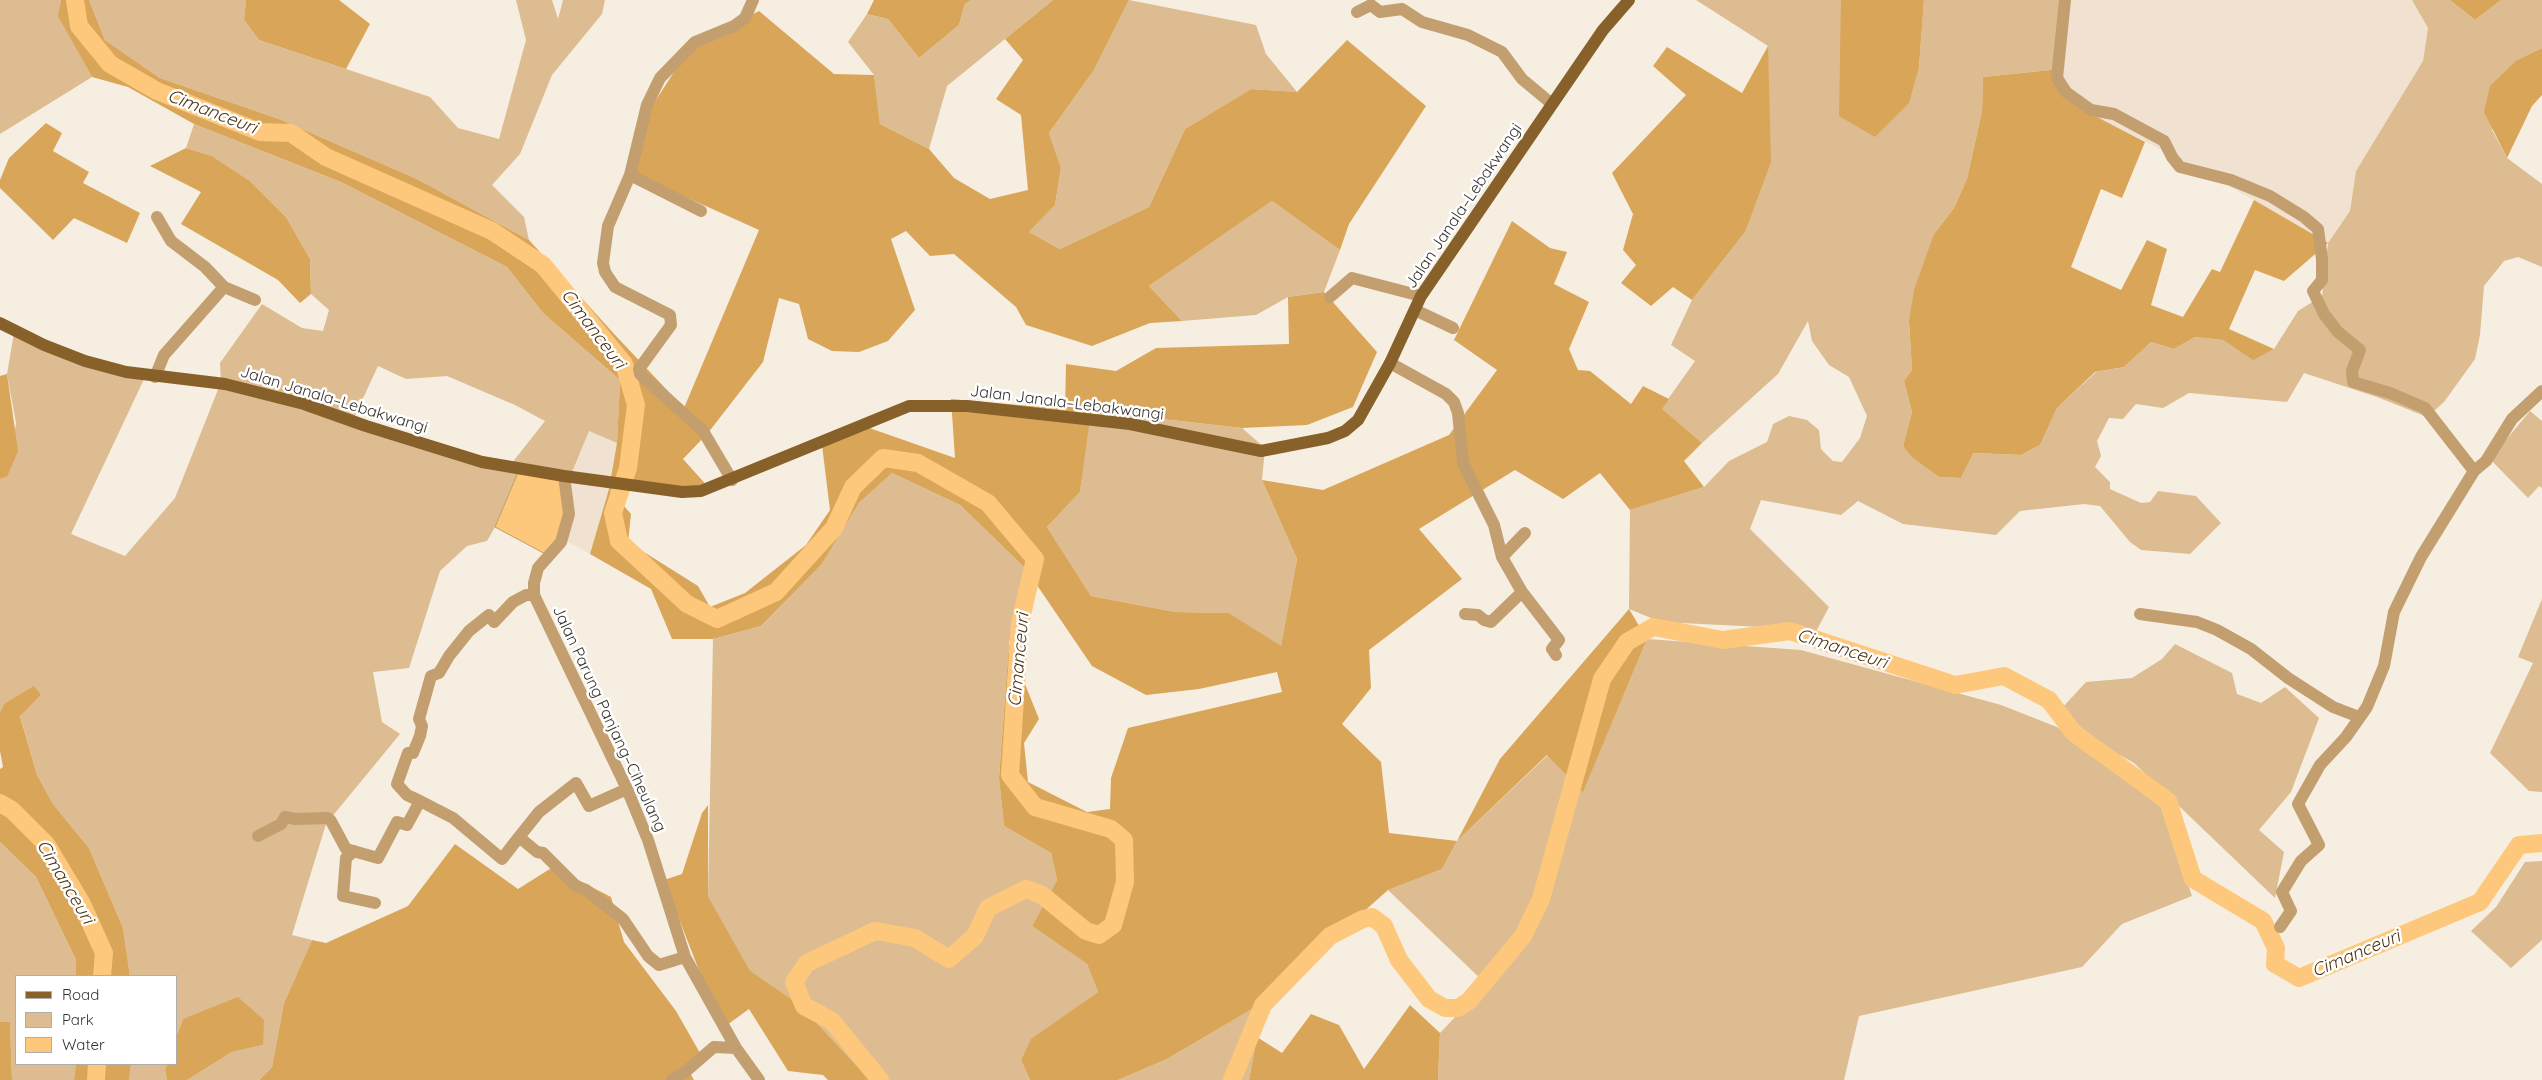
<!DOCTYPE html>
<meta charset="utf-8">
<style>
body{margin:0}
#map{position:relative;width:2542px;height:1080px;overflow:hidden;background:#f7eee2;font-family:Quicksand,sans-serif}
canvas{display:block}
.legend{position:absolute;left:15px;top:975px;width:162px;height:90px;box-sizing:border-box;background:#fff;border:1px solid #afaeac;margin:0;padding:6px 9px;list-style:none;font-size:15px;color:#37342f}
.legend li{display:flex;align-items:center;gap:10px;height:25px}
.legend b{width:25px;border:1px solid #afaeac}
</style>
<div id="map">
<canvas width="2542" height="1080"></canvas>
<ul class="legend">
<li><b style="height:6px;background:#876129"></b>Road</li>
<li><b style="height:14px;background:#dcbc90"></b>Park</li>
<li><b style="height:14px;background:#fec87c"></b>Water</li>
</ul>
</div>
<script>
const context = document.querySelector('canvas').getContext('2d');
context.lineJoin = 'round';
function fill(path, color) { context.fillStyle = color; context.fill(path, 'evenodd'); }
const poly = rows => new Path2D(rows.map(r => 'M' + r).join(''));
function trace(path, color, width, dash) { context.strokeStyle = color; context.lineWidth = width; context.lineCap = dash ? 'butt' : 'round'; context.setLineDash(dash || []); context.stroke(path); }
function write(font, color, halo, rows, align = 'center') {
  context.font = font + ' Quicksand,sans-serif'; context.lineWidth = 5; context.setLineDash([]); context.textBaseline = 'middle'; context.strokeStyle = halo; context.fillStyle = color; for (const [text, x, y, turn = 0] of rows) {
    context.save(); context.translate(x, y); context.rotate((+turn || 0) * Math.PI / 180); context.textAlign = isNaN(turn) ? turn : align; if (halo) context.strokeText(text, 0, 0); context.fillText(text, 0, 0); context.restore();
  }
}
const built = poly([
 [2069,0,2412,0,2428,28,2423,61,2356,171,2350,211,2328,243,2210,175,2076,106,2061,86],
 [589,431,617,443,609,489,590,554,563,539,570,477]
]);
const green = poly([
 [0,0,61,0,59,16,92,77,0,134],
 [89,0,246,0,244,20,259,40,430,97,458,128,499,139,526,40,516,0,552,0,558,19,563,0,605,0,602,14,552,75,520,154,492,185,524,217,529,240,417,179,279,119,160,78,105,40],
 [971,0,1053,0,947,86,929,149,880,124,874,75,848,42,867,14,888,19,919,58,959,25,965,4],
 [1129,0,1256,25,1266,54,1297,92,1251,89,1185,129,1149,207,1060,249,1029,232,1055,205,1061,168,1049,133,1094,70],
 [1696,0,1841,0,1842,36,1919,67,1924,0,2069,0,2060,69,1983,77,1982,111,1967,179,1954,208,1934,234,1909,321,1912,370,1904,381,1912,412,1903,446,1939,477,1961,478,1972,453,2021,455,2040,445,2057,408,2096,372,2124,367,2151,342,2174,349,2195,337,2223,340,2253,359,2274,349,2298,311,2322,296,2328,243,2350,211,2356,171,2423,61,2428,28,2412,0,2450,0,2475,20,2501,0,2542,0,2542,48,2517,60,2492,130,2507,158,2542,184,2542,267,2518,257,2504,261,2484,286,2480,335,2475,359,2444,402,2427,417,2377,397,2304,373,2287,402,2189,393,2163,408,2136,404,2123,419,2109,418,2097,441,2101,456,2095,467,2110,482,2110,489,2141,503,2150,502,2158,491,2196,496,2221,523,2190,554,2141,550,2130,542,2100,506,2084,504,2020,511,1996,535,1903,524,1858,501,1841,515,1761,500,1750,529,1829,607,1812,639,1782,628,1661,622,1629,609,1630,510,1704,487,1729,461,1767,442,1773,424,1789,416,1807,420,1819,430,1821,449,1833,461,1842,462,1860,438,1867,416,1849,377,1829,365,1812,341,1808,321,1778,374,1702,443,1661,409,1695,361,1671,345,1692,300,1745,232,1768,46],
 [194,124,341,182,507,267,543,313,620,380,617,443,589,431,570,477,519,471,495,527,487,541,467,546,440,571,409,668,373,672,382,722,400,734,326,824,292,935,312,940,284,1003,272,1067,259,1080,187,1080,232,1052,263,1045,183,1019,176,1037,176,976,130,976,123,928,89,848,53,804,37,775,20,715,41,695,4,704,0,712,0,479,7,477,16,423,7,374,15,327,53,347,146,375,71,534,125,556,175,498,221,382,220,363,262,304,302,328,323,331,329,310,311,294,310,259,286,217,250,181,212,156,186,148],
 [378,366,406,379,447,376,515,405,545,421,508,468,353,420],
 [1272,201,1340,250,1324,292,1288,297,1256,315,1182,321,1149,286],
 [1090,411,1242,428,1265,448,1262,480,1297,559,1281,647,1229,613,1175,612,1091,596,1047,527,1080,492],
 [2530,411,2542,421,2542,488,2539,486,2528,498,2490,459],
 [892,473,960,505,1026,569,1009,644,999,778,1004,826,1051,853,1057,880,1032,926,1087,964,1098,992,1031,1040,1021,1060,1030,1080,870,1080,800,1005,750,972,708,896,713,639,761,626,822,564,859,503],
 [2542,599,2542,792,2529,791,2490,753,2533,663,2518,657],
 [1647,639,1801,650,2001,705,2057,727,2162,808,2192,896,2122,924,2082,967,1859,1016,1844,1080,1438,1080,1440,1033,1486,984,1388,890,1442,869,1457,841,1548,755,1583,791],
 [2175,644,2232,673,2237,694,2261,703,2285,687,2319,718,2291,792,2259,830,2284,852,2275,898,2134,763,2093,740,2062,708,2086,682,2132,678,2162,659],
 [0,842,36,877,76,960,76,976,16,976,16,1064,76,1064,74,1080,12,1080,10,1023,0,1022],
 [2542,861,2542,940,2511,968,2471,931,2496,907,2525,862],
 [1259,1005,1257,1037,1249,1080,1118,1080,1167,1059],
 [131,1064,167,1064,165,1070,167,1080,129,1080]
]);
const forest = poly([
 [61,0,89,0,105,40,160,78,279,119,417,179,529,240,616,336,684,408,759,230,628,171,645,117,692,44,759,11,834,74,874,75,880,124,929,149,954,178,990,199,1028,190,1021,115,996,99,1023,60,1005,39,1053,0,1129,0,1094,70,1049,133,1061,168,1055,205,1029,232,1060,249,1149,207,1185,129,1251,89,1297,92,1347,40,1426,106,1349,224,1340,250,1272,201,1149,286,1182,321,1150,323,1092,346,1026,325,1016,307,954,254,930,256,906,231,891,239,915,310,888,341,859,352,832,351,808,339,799,304,779,298,763,362,708,433,683,459,710,489,610,490,631,514,628,542,698,586,710,607,745,593,806,545,830,510,822,445,858,424,955,458,951,399,1065,409,1066,364,1116,371,1156,348,1289,344,1288,297,1324,292,1377,352,1353,407,1307,425,1242,428,1091,411,1080,492,1047,527,1091,596,1175,612,1229,613,1281,646,1297,559,1262,480,1323,490,1449,435,1497,370,1454,340,1512,221,1550,248,1567,252,1554,284,1589,302,1569,349,1578,370,1590,371,1631,404,1643,386,1669,399,1662,409,1702,443,1684,461,1704,487,1630,510,1600,473,1563,499,1515,470,1419,529,1462,579,1369,650,1371,688,1342,724,1381,762,1389,833,1457,841,1500,759,1629,609,1647,639,1583,792,1547,755,1457,841,1442,869,1388,890,1259,1005,1167,1059,1118,1080,1030,1080,1021,1060,1031,1039,1098,992,1087,964,1032,926,1057,880,1051,853,1004,826,999,778,1009,644,1039,719,1024,743,1028,782,1087,812,1110,809,1111,778,1128,728,1282,692,1277,672,1199,689,1146,695,1092,666,1026,569,960,505,892,473,859,503,822,564,761,626,713,639,672,639,651,589,590,554,609,489,617,443,620,380,543,313,507,267,341,182,194,124,128,87,92,77,58,16],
 [246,0,339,0,370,24,346,69,259,40,244,20],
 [874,0,971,0,965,4,959,25,919,58,888,19,867,14],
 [1841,0,1924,0,1919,67,1909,103,1875,137,1839,116],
 [2450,0,2501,0,2475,20],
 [1768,46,1771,162,1745,232,1692,300,1673,287,1651,306,1621,283,1636,265,1623,250,1633,214,1612,173,1686,95,1653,66,1667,47,1742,93],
 [2542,48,2542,95,2532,106,2507,158,2484,112,2490,86,2517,60],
 [2060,69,2076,106,2145,142,2122,198,2101,189,2071,267,2121,290,2147,240,2167,249,2151,305,2183,317,2212,269,2220,272,2254,200,2328,243,2284,281,2255,270,2229,329,2274,349,2253,360,2223,340,2195,337,2174,349,2151,342,2124,367,2095,372,2057,408,2040,445,2021,455,1973,453,1961,478,1939,477,1912,457,1903,446,1912,412,1904,381,1912,370,1909,321,1914,290,1934,234,1954,208,1967,179,1982,111,1983,77],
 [46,123,62,133,53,151,89,172,83,183,140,213,127,243,74,218,53,240,0,188,0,180,9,158],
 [186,148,212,156,250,181,286,217,310,259,311,294,300,303,278,280,181,224,201,192,150,166],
 [7,374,18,451,7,477,0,479,0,376],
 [34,686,41,695,20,716,37,775,53,804,89,848,123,928,130,976,76,976,76,960,36,877,0,842,0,769,3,767,0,751,0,712,4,704],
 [708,805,708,896,750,971,800,1005,870,1080,828,1080,823,1075,788,1071,749,1009,727,1025,707,991,664,880,682,874,702,813],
 [455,844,518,889,553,867,611,897,624,942,676,1011,704,1060,690,1073,694,1080,259,1080,272,1067,284,1003,312,940,326,943,408,906],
 [238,997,264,1020,263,1045,232,1052,187,1080,167,1080,165,1070,167,1064,176,1064,176,1037,183,1019],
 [1410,1005,1440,1033,1438,1080,1249,1080,1257,1037,1282,1053,1311,1014,1339,1025,1364,1069],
 [0,1022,10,1022,12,1080,0,1080],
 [76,1064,131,1064,129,1080,74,1080]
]);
const water = poly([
 [519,470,559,478,570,508,551,557,495,527,519,470]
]);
const river = poly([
 [75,0,79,26,110,64,157,91,260,132,291,133,326,157,492,231,543,265,624,364,636,405,628,468,613,513,619,541,687,604,717,619,776,592,834,528,853,487,883,458,918,463,988,503,1035,559,1020,623,1010,775,1035,807,1111,829,1124,840,1125,882,1113,925,1099,935,1086,931,1042,895,1026,889,988,908,975,936,949,959,915,938,875,931,807,963,794,982,804,1006,832,1021,880,1080],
 [0,803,12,810,46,844,82,904,104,953,102,976],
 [96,1080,97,1064],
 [1232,1080,1263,1005,1330,936,1363,919,1372,917,1384,926,1399,960,1429,999,1445,1008,1458,1008,1469,1001,1523,936,1541,899,1602,679,1627,642,1653,627,1723,640,1790,631,1955,685,2004,676,2049,700,2074,733,2168,801,2193,879,2263,921,2276,948,2275,964,2299,978,2480,902,2519,845,2542,843]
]);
const minor = poly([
 [2065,0,2057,78,2066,92,2091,110,2114,114,2164,141,2172,157,2180,167,2231,180,2270,196,2304,217,2318,229,2322,259,2322,280,2313,291,2324,314,2338,332,2360,350,2352,371,2353,382,2390,393,2425,408,2474,471],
 [1357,12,1371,5,1380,12,1402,9,1422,22,1468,35,1502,52,1522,79,1552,104],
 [630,175,701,211],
 [157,217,171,241,205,267,224,287,255,300],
 [1330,297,1352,278,1421,296],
 [1415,310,1453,328],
 [1390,363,1446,394,1454,402,1458,413,1463,463,1494,525,1502,557,1522,592,1559,640,1552,649,1556,655],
 [155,377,164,355,224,287],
 [564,476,569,514,561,542,538,568,534,583,534,595,627,789,648,840,685,957,736,1048,759,1080],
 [732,480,703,431,640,374,639,369,671,325,670,315,615,287,605,272,603,263,608,226,630,175,647,105,660,78,695,42,734,26,745,18,753,0],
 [1502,557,1525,533],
 [1465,614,1478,615,1484,620,1491,622,1522,592],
 [2140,614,2197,622,2217,630,2251,649,2288,678,2333,707,2359,717],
 [627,789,589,806,576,783,539,812,519,837,537,852,543,853,576,886,586,890,623,919,648,956,659,965,685,957],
 [420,801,453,818,502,859,519,837],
 [258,836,281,824,285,817,295,819,328,818,331,821,346,849,378,858,397,822,407,825,420,801,407,795,397,784,408,753,413,753,420,736,422,726,419,719,431,676,439,673,449,656,469,631,489,615,494,622,513,602,526,595,534,595],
 [354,851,346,858,343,896,375,903],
 [2280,927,2291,911,2282,892,2301,861,2319,845,2298,804,2320,765,2346,737,2367,707,2384,666,2394,612,2421,557,2474,471,2486,461,2512,419,2542,391],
 [672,1080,685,1072,714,1047,736,1048]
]);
const major = poly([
 [0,323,44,345,85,361,126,372,225,384,304,404,366,426,482,462,564,476,682,492,701,491,909,406,967,406,1130,424,1261,451,1328,438,1345,431,1358,420,1390,363,1421,296,1603,30,1629,0]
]);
const streetNames = [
 ["Jalan Janala–Lebakwangi",1464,206,-56],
 ["Jalan Janala–Lebakwangi",334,400,17],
 ["Jalan Janala–Lebakwangi",1067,403,7],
 ["Jalan Parung Panjang–Ciheulang",609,719,65]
];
const waterNames = [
 ["Cimanceuri",212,112,21],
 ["Cimanceuri",593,329,53],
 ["Cimanceuri",1842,649,18],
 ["Cimanceuri",1019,660,-85],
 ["Cimanceuri",65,882,59],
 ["Cimanceuri",2356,954,-23]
];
fill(built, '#f0e1d0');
fill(green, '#dcbc90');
fill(forest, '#d9a559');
fill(water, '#fec87c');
trace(water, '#c29c65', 1);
trace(river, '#fec87c', 18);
trace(minor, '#c39f6f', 12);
trace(major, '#876129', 12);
write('16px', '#37342f', '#fff', streetNames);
write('italic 18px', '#4c3615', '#fff', waterNames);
</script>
